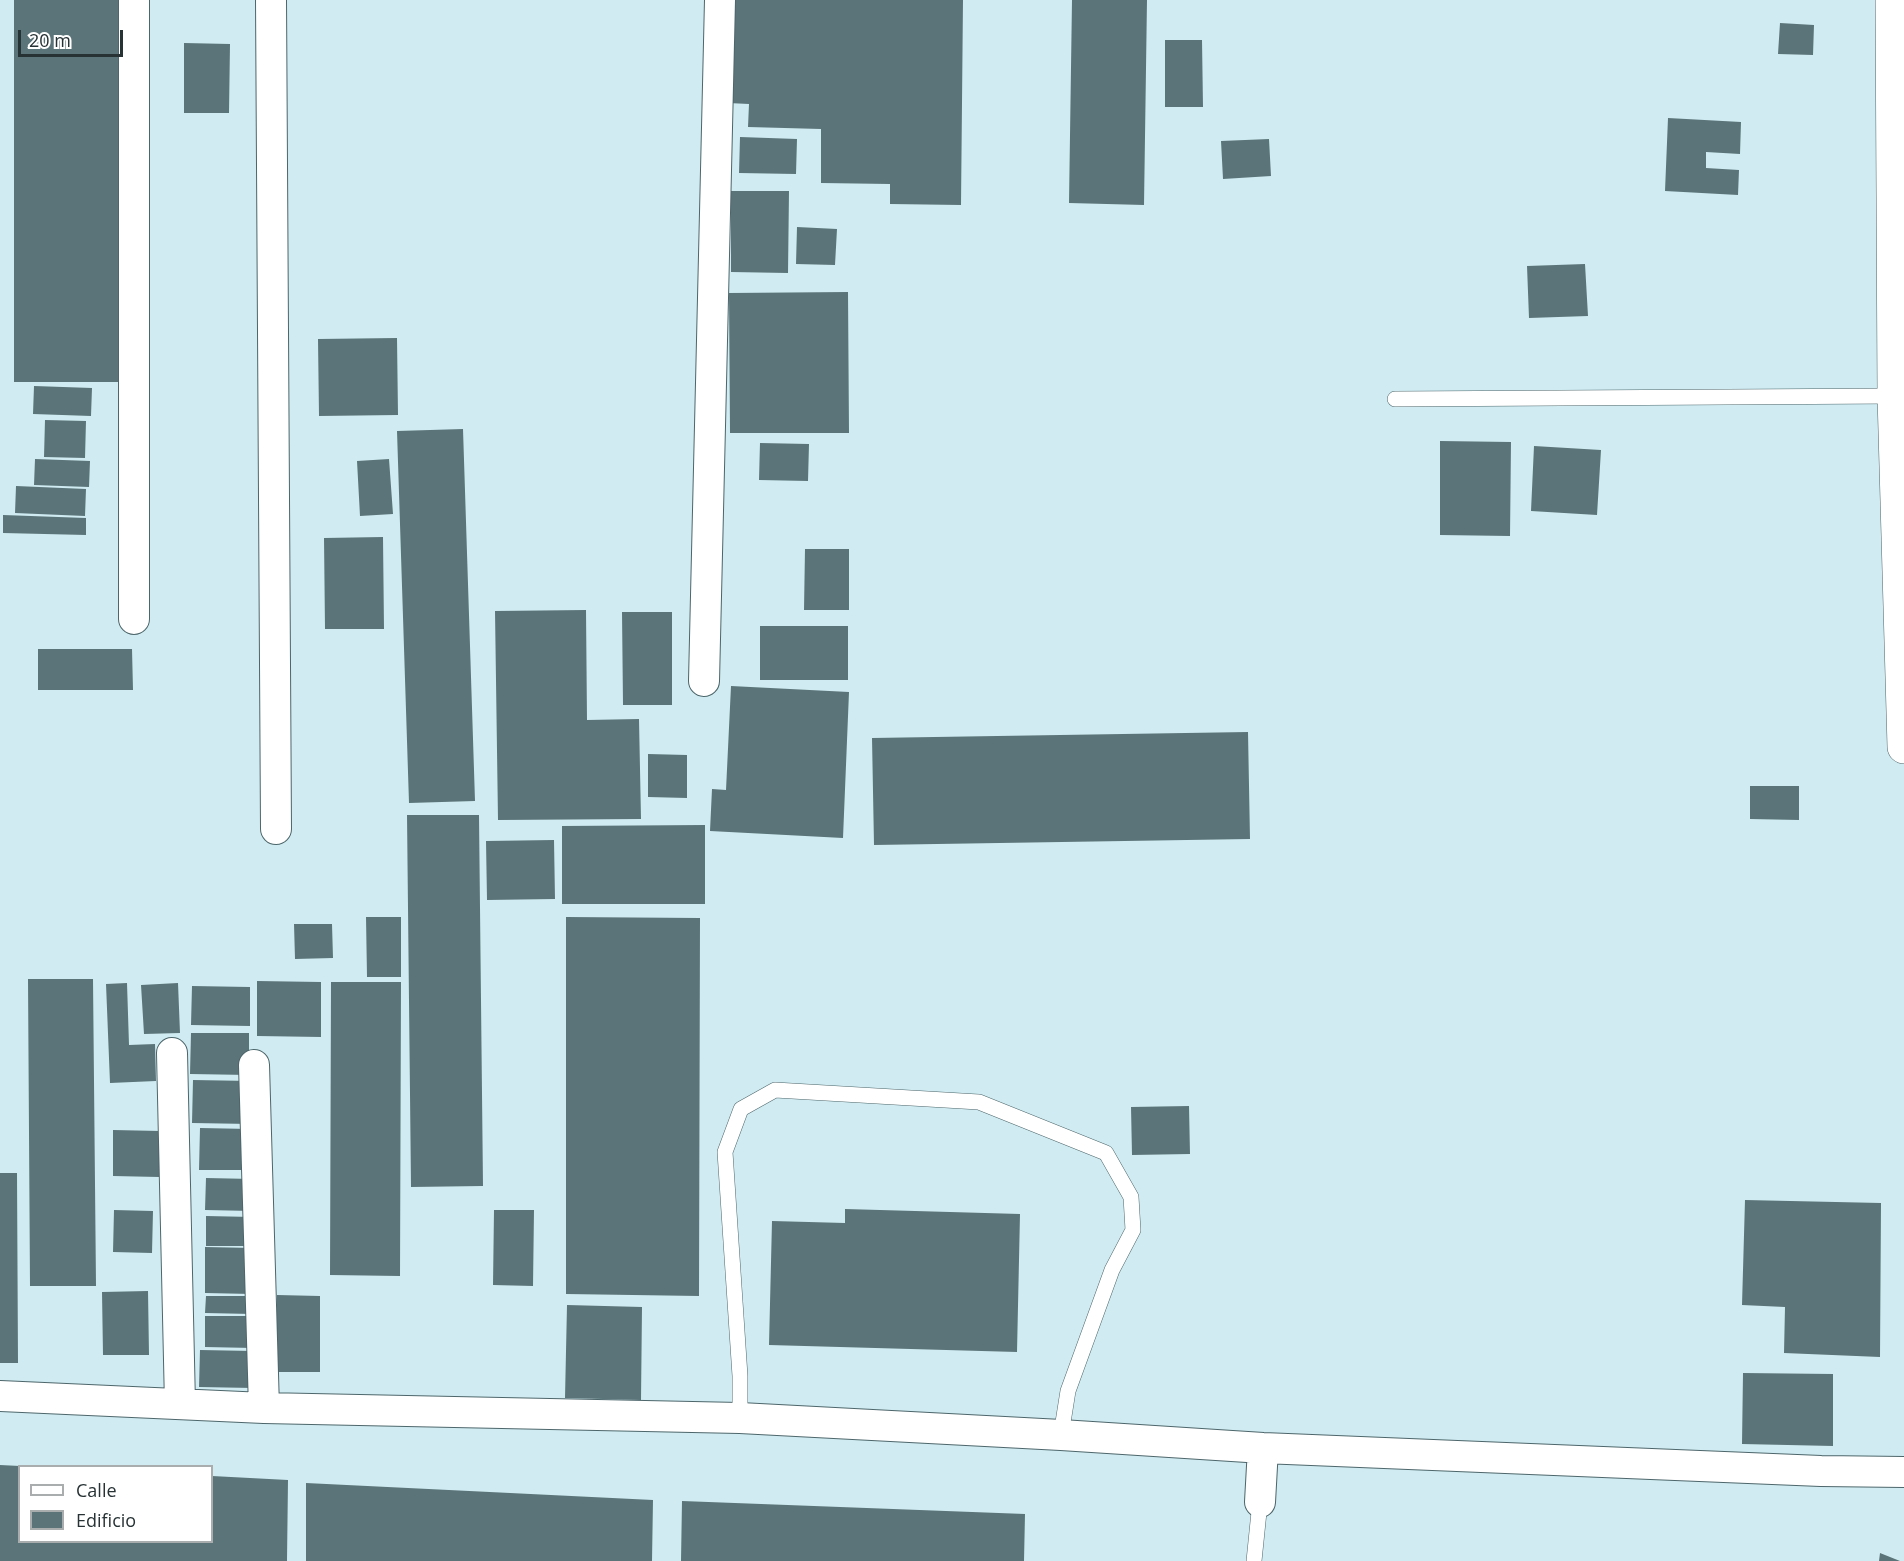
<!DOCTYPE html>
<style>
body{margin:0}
#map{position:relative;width:1904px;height:1561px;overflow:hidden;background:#d0ecf2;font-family:"Open Sans",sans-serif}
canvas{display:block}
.legend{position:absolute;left:18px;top:1465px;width:195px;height:78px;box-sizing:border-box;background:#fff;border:2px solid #a9adae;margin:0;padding:8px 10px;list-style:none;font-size:18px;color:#273234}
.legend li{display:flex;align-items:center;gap:12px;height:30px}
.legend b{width:30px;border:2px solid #a9adae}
.scale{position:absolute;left:18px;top:30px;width:105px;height:27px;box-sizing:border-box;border:3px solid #273234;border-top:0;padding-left:8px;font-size:18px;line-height:21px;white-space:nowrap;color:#273234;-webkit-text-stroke:4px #fff;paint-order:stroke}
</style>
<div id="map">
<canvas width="1904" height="1561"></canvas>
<ul class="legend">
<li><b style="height:8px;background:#fff"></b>Calle</li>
<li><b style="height:16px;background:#5b7479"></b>Edificio</li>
</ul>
<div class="scale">20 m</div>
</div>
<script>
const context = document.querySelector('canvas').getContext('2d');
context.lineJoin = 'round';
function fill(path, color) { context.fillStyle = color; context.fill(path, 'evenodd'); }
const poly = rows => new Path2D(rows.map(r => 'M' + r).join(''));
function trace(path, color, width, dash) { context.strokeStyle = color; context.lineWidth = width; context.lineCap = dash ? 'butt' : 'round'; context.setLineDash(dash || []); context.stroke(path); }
const building = poly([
 [14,0,118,0,119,382,14,382],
 [729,0,963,0,961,205,890,204,890,184,821,183,821,129,748,127,749,104,728,103],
 [1072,0,1147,0,1144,205,1069,203],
 [1780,23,1814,25,1813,55,1778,54],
 [1165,40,1202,40,1203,107,1165,107],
 [184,43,230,44,229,113,184,113],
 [1668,118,1741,122,1740,154,1706,152,1706,168,1739,170,1738,195,1665,191],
 [740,137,797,139,796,174,739,173],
 [1269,139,1271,176,1223,179,1221,141],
 [731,191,789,191,788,273,731,272],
 [797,227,837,229,835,265,796,264],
 [1585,264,1588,316,1529,318,1527,266],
 [848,292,849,433,730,433,729,293],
 [397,338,398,415,319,416,318,339],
 [34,386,92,388,91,416,33,414],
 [45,420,86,421,85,458,44,457],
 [463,429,475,801,409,803,397,431],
 [1440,441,1511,442,1510,536,1440,535],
 [760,443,809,444,808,481,759,480],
 [1534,446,1601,450,1597,515,1531,511],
 [35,459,90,461,89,487,34,485],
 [389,459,393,514,360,516,357,461],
 [16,486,86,489,85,516,15,513],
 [3,515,86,518,86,535,3,533],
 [383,537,384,629,325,629,324,538],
 [805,549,849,549,849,610,804,610],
 [586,610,587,720,639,719,641,819,498,820,495,611],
 [622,612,672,612,672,705,623,705],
 [760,626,848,626,848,680,760,680],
 [38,649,132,649,133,690,38,690],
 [731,686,849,692,843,838,710,831,712,789,726,790],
 [1248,732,1250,839,874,845,872,738],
 [648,754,687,755,687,798,648,797],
 [1750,786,1799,786,1799,820,1750,819],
 [407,815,479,815,483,1186,411,1187],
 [705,825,705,904,562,904,562,826],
 [554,840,555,899,487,900,486,841],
 [366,917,401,917,401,977,367,977],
 [566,917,700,918,699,1296,566,1294],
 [294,924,332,924,333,958,295,959],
 [28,979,93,979,96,1286,30,1286],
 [257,981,321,982,321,1037,257,1036],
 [331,982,401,982,400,1276,330,1275],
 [127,983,129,1045,155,1044,156,1081,110,1083,106,984],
 [178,983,180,1033,144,1034,141,985],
 [192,986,250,987,250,1026,191,1025],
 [191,1033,249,1033,249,1075,190,1074],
 [193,1080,251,1081,251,1124,192,1123],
 [1189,1106,1190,1154,1132,1155,1131,1107],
 [200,1128,250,1129,250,1170,199,1170],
 [113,1130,160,1131,159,1177,113,1176],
 [0,1173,17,1173,18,1363,0,1363],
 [206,1178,253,1179,253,1211,205,1210],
 [1745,1200,1881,1203,1880,1357,1784,1353,1785,1307,1742,1305],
 [845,1209,1020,1214,1017,1352,769,1345,772,1221,845,1223],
 [114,1210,153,1211,152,1253,113,1252],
 [494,1210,534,1210,533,1286,493,1285],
 [206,1216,253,1217,253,1246,206,1246],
 [205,1247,253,1248,252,1294,205,1293],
 [148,1291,149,1355,103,1355,102,1292],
 [277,1295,320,1296,320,1372,276,1372],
 [206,1296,253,1296,252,1314,205,1313],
 [567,1305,642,1307,641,1400,565,1398],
 [205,1316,253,1316,253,1348,205,1347],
 [200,1350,253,1351,253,1388,199,1387],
 [1743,1373,1833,1374,1833,1446,1742,1444],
 [0,1465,20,1466,20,1542,212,1542,212,1476,288,1480,287,1561,0,1561],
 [306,1483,653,1500,652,1561,306,1561],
 [682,1501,1025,1514,1024,1561,681,1561],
 [1880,1553,1900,1561,1879,1561]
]);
const service = poly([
 [1395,399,1894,396],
 [740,1418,740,1376,725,1152,741,1109,775,1090,979,1102,1106,1153,1131,1197,1133,1230,1112,1270,1068,1391,1061,1435],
 [1254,1561,1260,1502]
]);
const minor = poly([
 [134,0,134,619],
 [271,0,276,829],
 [704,681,720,0],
 [172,1053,180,1404],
 [254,1065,264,1408],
 [0,1396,264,1408,740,1418,1061,1435,1263,1448,1821,1471,1904,1472],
 [1260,1502,1263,1448]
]);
const tertiary = poly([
 [1892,0,1894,396,1904,747]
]);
fill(building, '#5b7479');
trace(service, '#4d666b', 16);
trace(minor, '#4d666b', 32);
trace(tertiary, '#4d666b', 34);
trace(service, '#fff', 15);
trace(minor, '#fff', 30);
trace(tertiary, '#fff', 33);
</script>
